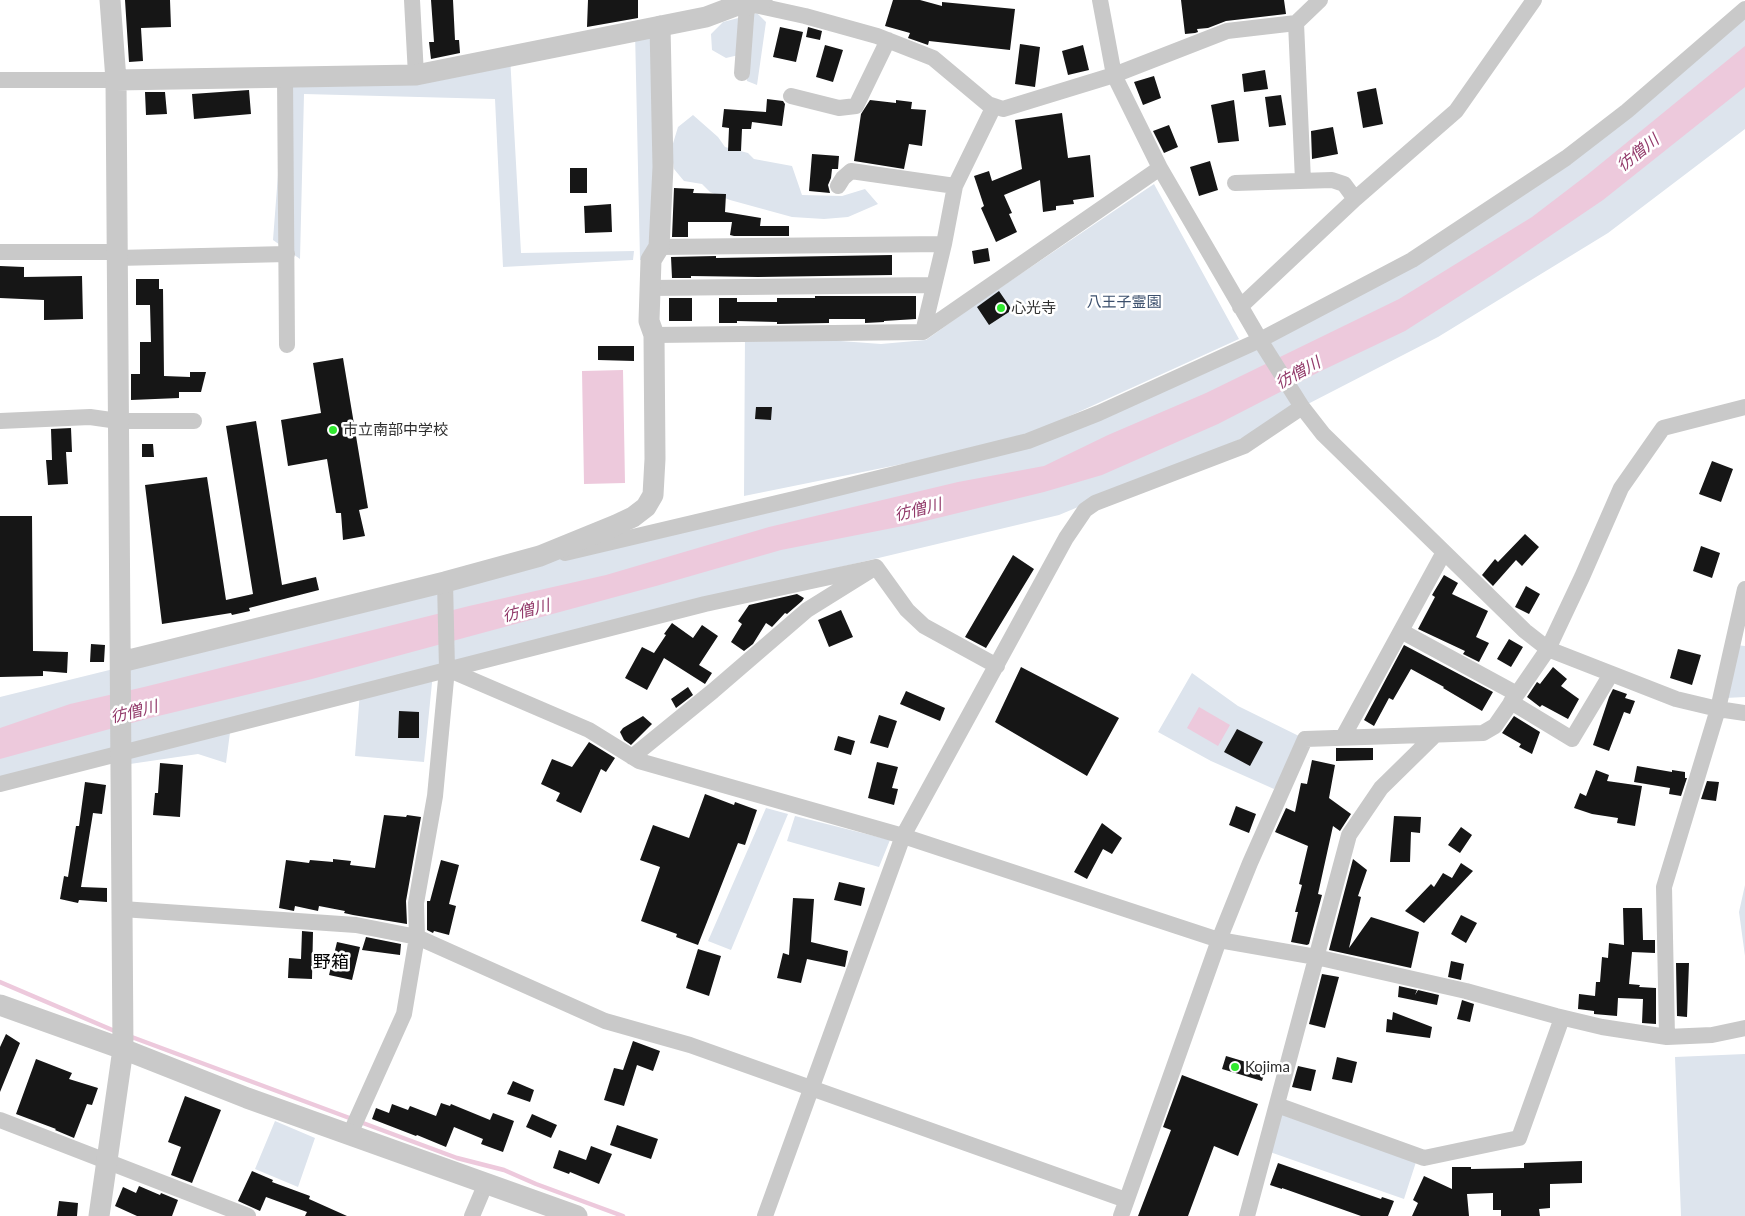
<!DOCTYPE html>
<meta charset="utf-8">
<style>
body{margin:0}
canvas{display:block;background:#fff}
</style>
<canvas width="1745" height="1216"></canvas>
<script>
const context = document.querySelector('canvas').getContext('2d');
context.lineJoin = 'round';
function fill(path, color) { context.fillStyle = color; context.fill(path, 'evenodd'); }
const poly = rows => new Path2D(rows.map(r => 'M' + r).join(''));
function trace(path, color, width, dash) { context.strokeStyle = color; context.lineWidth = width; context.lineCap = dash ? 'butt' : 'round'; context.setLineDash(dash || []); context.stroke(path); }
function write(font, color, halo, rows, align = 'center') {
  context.font = font + ' Lato,"Noto Sans JP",sans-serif'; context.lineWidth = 5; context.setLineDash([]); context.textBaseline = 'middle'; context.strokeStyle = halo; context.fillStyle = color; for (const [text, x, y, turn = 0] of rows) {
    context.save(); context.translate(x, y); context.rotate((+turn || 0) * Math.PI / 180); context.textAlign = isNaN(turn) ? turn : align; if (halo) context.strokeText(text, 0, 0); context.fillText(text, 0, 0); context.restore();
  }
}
const green = poly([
 [757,13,766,22,757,85,747,81,743,54,726,58,712,50,711,34,723,22],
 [1745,18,1745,129,1608,233,1438,337,1236,441,1059,515,656,611,433,673,424,762,355,756,360,692,231,725,226,763,198,754,130,764,129,752,0,784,0,697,523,568,1001,444,744,496,745,334,881,344,926,340,976,304,1154,184,1239,339,1050,425,1208,367,1384,275,1566,158],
 [660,26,651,260,640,260,635,31],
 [510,56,521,253,634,251,633,260,503,267,495,99,304,94,300,259,273,240,285,83],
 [693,115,718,137,725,147,748,153,754,159,792,166,802,195,842,196,865,189,878,204,848,217,824,219,792,217,730,200,710,192,702,184,684,181,674,169,671,150,678,127],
 [1736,645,1745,646,1745,697,1725,698],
 [1192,673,1238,706,1305,739,1274,789,1211,761,1158,732],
 [766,808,788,814,731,950,708,941],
 [795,816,890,840,879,867,787,841],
 [1745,885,1745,956,1739,912],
 [1745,1054,1745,1216,1681,1216,1675,1057],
 [1280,1114,1416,1162,1404,1199,1270,1152],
 [275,1121,315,1138,298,1187,255,1169]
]);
const water = poly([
 [1745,46,1745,87,1603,200,1494,274,1405,331,1321,371,1218,424,1102,475,1044,492,913,524,781,550,656,586,312,679,150,718,0,759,0,728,70,704,144,687,469,606,606,575,769,527,958,482,1044,466,1108,435,1206,393,1399,299,1532,217,1587,175],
 [623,370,625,483,584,484,582,371],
 [1199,707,1230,725,1218,746,1187,728]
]);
const stream = poly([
 [0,982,117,1032],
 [129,1036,457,1158,504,1170,536,1184,623,1216]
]);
const building = poly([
 [125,0,170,0,171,27,141,28,143,61,129,62],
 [431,0,453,0,455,40,459,40,460,53,431,59,429,42,434,42],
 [588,0,638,0,638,18,587,27],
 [893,0,920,0,942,6,942,2,1015,9,1010,50,929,41,928,45,908,38,910,33,885,26],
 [1181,0,1284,0,1286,14,1226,21,1208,28,1197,29,1198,32,1195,33,1185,34],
 [780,27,803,32,796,62,773,57],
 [808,27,822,31,820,40,806,37],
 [1020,44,1040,47,1035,87,1015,84],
 [825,45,843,50,833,82,816,77],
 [1083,45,1089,70,1068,75,1062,51],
 [1265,70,1268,89,1244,92,1242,74],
 [1154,76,1161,98,1143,105,1134,82],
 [1376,88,1383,124,1363,128,1357,92],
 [249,90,251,114,194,119,192,94],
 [145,92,165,92,167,114,146,115],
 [1281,95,1286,125,1269,127,1265,97],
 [767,99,783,101,785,104,782,126,752,122,751,129,742,129,741,151,728,151,729,128,722,127,724,109,766,112],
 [870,100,896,103,896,100,912,102,911,109,926,110,922,146,909,144,904,169,854,161,861,114],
 [1234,100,1239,141,1218,143,1211,105],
 [1062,113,1068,158,1090,155,1094,197,1073,200,1074,204,1056,206,1056,210,1043,212,1040,180,1004,195,1012,213,1009,214,1017,232,996,242,981,208,984,206,974,176,989,171,992,181,1022,169,1015,120],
 [1169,125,1178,147,1164,153,1153,131],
 [1333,127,1338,154,1312,159,1311,131],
 [812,154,839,156,838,169,832,169,831,178,828,185,830,193,809,191],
 [1210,161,1218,190,1199,196,1190,167],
 [570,168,587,168,587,193,570,193],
 [674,188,694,189,693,193,726,194,725,212,761,218,760,226,789,226,789,236,734,236,730,235,732,222,688,222,688,237,672,237],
 [611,204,612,232,585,233,584,206],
 [988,248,990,261,974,264,972,251],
 [892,255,892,275,758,277,691,276,691,278,672,278,671,257,716,256,716,258],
 [0,266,24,267,24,277,82,276,83,319,44,320,44,300,0,298],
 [136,279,159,279,159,289,163,289,164,376,190,377,190,372,206,372,201,392,179,392,179,398,131,400,131,374,140,374,140,342,151,342,150,305,136,305],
 [999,291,1012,310,989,325,977,307],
 [815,296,916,296,916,319,884,321,884,322,865,323,865,319,829,319,829,323,777,324,777,322,737,321,737,323,719,323,719,298,737,298,737,302,777,302,777,298,815,298],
 [669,298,692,298,692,321,669,321],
 [598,346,634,346,634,361,598,360],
 [343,358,368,508,359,510,365,536,343,540,341,513,336,513,327,459,288,466,281,420,321,413,313,363],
 [756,407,772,407,771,420,755,419],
 [256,421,282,585,316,577,319,590,249,608,250,611,232,615,231,613,162,624,145,485,207,477,226,600,253,594,226,426],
 [71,428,72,452,66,452,68,484,48,485,46,460,52,460,51,429],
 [142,444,153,444,154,457,142,457],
 [1712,461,1733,469,1721,502,1699,494],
 [0,516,32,516,33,651,68,652,67,673,43,671,43,676,0,677],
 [1525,534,1539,547,1522,566,1516,560,1493,586,1482,575,1495,559,1498,562],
 [1701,546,1720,553,1712,578,1693,571],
 [1013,555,1034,569,986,648,965,637],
 [1444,575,1458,583,1452,594,1488,611,1476,637,1489,643,1479,662,1463,654,1465,651,1418,629,1435,597,1432,595],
 [1526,586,1540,594,1529,614,1515,607],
 [797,594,804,598,802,601,787,614,785,613,772,627,766,623,753,644,744,651,731,642,742,624,738,621,749,605],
 [841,610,853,637,829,647,818,620],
 [672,623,693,638,702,625,718,636,699,665,712,673,705,684,664,658,647,690,625,678,642,647,654,653,666,635,664,634],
 [1509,639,1523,647,1511,667,1497,659],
 [91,644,105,645,104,662,90,662],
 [1404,645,1493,692,1482,711,1443,688,1444,687,1411,669,1393,700,1389,698,1374,726,1364,720],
 [1678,649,1701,655,1692,685,1670,678],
 [1021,667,1119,718,1087,776,995,722],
 [1553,667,1567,679,1561,686,1579,699,1568,719,1542,705,1540,707,1527,697,1537,682,1540,684],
 [688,687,693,695,676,708,671,699],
 [1613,689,1627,694,1625,698,1635,701,1630,714,1624,712,1609,751,1593,745,1609,697],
 [906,691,945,708,940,721,900,704],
 [399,711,419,712,419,738,398,738],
 [879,715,897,721,888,748,870,743],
 [643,716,652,724,631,745,624,740,620,732,623,728],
 [1514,716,1540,732,1532,754,1519,747,1521,744,1502,733],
 [1237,729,1263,742,1250,766,1224,752],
 [838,736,855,741,851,755,834,750],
 [589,742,615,758,606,772,601,769,581,813,556,801,560,793,541,784,552,759,572,767],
 [1336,748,1373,748,1373,760,1336,761],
 [1312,760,1335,765,1329,798,1351,814,1340,831,1333,826,1318,894,1322,895,1309,944,1307,945,1291,942,1298,912,1295,912,1302,885,1299,884,1308,846,1275,832,1286,808,1295,812,1301,783,1307,784],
 [877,762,898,767,892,788,898,789,894,805,868,798],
 [160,763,183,765,180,817,153,815,155,793,158,793],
 [1637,766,1672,772,1672,770,1685,772,1685,778,1687,778,1681,796,1669,794,1670,788,1634,782],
 [1596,770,1609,775,1607,781,1642,786,1635,826,1617,823,1618,818,1592,814,1574,808,1580,793,1586,796],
 [1707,781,1719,782,1716,801,1701,799],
 [85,782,106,785,102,814,93,813,81,887,107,888,107,902,79,900,78,903,60,899,64,876,68,877,76,826,79,826],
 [705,794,734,805,735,802,757,810,745,845,738,843,698,945,676,937,677,934,641,921,660,867,640,860,653,825,689,838],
 [1236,806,1256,814,1249,833,1229,825],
 [384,815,406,817,407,815,421,817,406,901,407,924,353,915,344,913,345,911,319,906,318,911,295,906,294,911,279,908,286,860,309,863,310,860,333,862,333,859,351,861,350,865,375,868],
 [1394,816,1421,817,1420,833,1411,832,1410,862,1390,862],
 [1102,823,1122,838,1112,854,1103,849,1087,879,1074,872],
 [1461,827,1472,835,1460,853,1448,845],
 [1353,859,1367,870,1358,896,1361,897,1349,948,1371,917,1419,932,1411,968,1329,950],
 [441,860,459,865,449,904,456,906,449,935,434,931,433,933,427,930,427,901,430,901],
 [1461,863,1473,871,1424,923,1405,911,1431,884,1434,887,1443,873,1452,878],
 [839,882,865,888,861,906,834,900],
 [793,898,814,899,811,942,848,951,845,967,807,959,801,983,777,978,783,953,789,955],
 [1623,908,1642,908,1643,940,1655,940,1655,953,1632,952,1629,984,1640,985,1639,987,1656,988,1656,1024,1642,1023,1643,999,1618,998,1617,1016,1594,1014,1594,1011,1578,1009,1579,994,1595,996,1596,982,1600,982,1602,957,1608,958,1609,943,1624,945],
 [1461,915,1477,923,1466,943,1451,934],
 [302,931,313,932,312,979,288,978,289,958,301,959],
 [366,937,401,944,400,955,362,950],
 [337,942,360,947,352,980,329,975],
 [698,949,721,956,709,996,686,988],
 [1451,961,1464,964,1461,980,1448,977],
 [1676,963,1689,963,1687,1017,1677,1016],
 [1322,974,1339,977,1325,1028,1309,1024],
 [1399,986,1417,990,1415,995,1418,990,1439,995,1437,1005,1398,997],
 [1462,1000,1474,1004,1470,1022,1457,1019],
 [1393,1012,1432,1027,1430,1038,1386,1032,1387,1019,1392,1020],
 [6,1034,20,1043,0,1092,0,1047],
 [633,1041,660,1051,653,1071,637,1065,624,1106,604,1100,614,1068,623,1070],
 [1226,1056,1266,1068,1262,1081,1222,1069],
 [1337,1057,1357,1062,1352,1083,1332,1079],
 [36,1059,72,1073,69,1079,98,1088,92,1105,87,1104,74,1138,55,1130,56,1129,16,1114],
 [1298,1066,1316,1070,1311,1091,1292,1087],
 [1182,1075,1258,1104,1238,1156,1214,1146,1188,1216,1138,1216,1171,1130,1163,1127],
 [513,1081,534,1090,530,1102,507,1094],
 [185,1096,221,1110,192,1183,171,1175,181,1147,168,1142],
 [441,1103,450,1106,451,1104,490,1120,493,1113,514,1121,503,1152,481,1144,483,1139,454,1127,446,1147,417,1135,416,1136,372,1119,376,1108,389,1113,392,1104,408,1110,410,1106,436,1116],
 [532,1114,557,1125,551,1138,526,1127],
 [617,1125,658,1139,651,1159,610,1145],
 [591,1146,612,1154,599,1184,570,1172,569,1174,553,1168,559,1150,586,1160],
 [1582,1161,1582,1183,1550,1184,1550,1208,1539,1209,1540,1216,1501,1216,1501,1210,1493,1210,1493,1193,1467,1194,1469,1216,1412,1216,1418,1203,1413,1200,1424,1176,1452,1189,1452,1167,1471,1167,1471,1169,1524,1168,1524,1163],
 [1278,1163,1381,1199,1382,1197,1394,1201,1388,1216,1361,1216,1282,1188,1282,1189,1270,1185],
 [252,1171,273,1180,272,1182,310,1196,309,1199,347,1216,305,1216,307,1212,266,1197,260,1211,238,1201],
 [139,1186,160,1195,161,1193,178,1200,172,1216,137,1216,115,1206,123,1187,136,1193],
 [59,1201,78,1203,77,1216,57,1216]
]);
const minor = poly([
 [412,0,416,75],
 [1100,0,1114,75,1160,168,1263,345,1302,407,1323,434,1525,631,1548,649,1676,699,1718,709,1745,713],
 [750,4,805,16,877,36,933,58,988,104,1003,109,1114,75,1227,31,1296,23,1320,0],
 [1296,23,1303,181],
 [742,73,747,5],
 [285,77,287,345],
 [0,80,116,80],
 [791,96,839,108,856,106,888,40],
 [1235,183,1332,180,1344,184,1355,199],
 [838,186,843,178,851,171,955,186],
 [659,247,944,244],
 [0,252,117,252],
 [117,258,287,254],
 [650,288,934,285],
 [1240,307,1355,199,1456,111,1534,0],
 [923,332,944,244,955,186,994,106],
 [654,335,923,332,1160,168],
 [0,421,90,417,118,421,194,421],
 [565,553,794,499,1028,441,1099,413,1260,340,1412,260,1566,158,1627,111,1745,9],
 [1401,631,1517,694],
 [447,669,589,730,639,761,903,836,1219,940,1316,957,1466,991,1556,1016,1602,1027,1667,1037,1712,1035,1745,1028],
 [1511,702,1572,739,1611,674],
 [1343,737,1444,552],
 [632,757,713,691,807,610,876,567,907,610,924,626,997,666],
 [0,784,705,604,876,567],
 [122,909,356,925,417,937,605,1021,690,1045,1126,1200],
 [1667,1037,1664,887,1718,709,1745,589],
 [1277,1105,1424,1158,1519,1138,1562,1018],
 [0,1120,248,1216],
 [350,1134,404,1014,417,937,416,903,435,796,447,669,445,582],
 [472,1216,486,1183],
 [765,1216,903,836,1066,538,1085,510,1095,503,1244,446,1302,407],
 [1121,1216,1219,940,1250,863,1305,739,1483,733,1495,726,1548,649,1582,577,1621,488,1663,428,1745,407],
 [1247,1216,1349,835,1381,788,1435,735]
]);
const tertiary = poly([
 [116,80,416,75,706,17,738,5,747,5,762,0],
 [121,662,445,582,540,556,616,525,633,517,646,507,653,495,655,459,654,335,649,321,651,260,659,247,663,167,660,26],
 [0,1005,123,1049,247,1098,577,1216],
 [99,1216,123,1049,116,80,110,0]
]);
const markers = [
 [1001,308,5,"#30e92f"],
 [333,430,5,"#30e92f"],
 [1235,1067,5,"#30e92f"]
];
const parkNames = [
 ["八王子霊園",1124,302]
];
const poiNames = [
 ["心光寺",1011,308],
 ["市立南部中学校",343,430],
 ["Kojima",1245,1067]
];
const waterNames = [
 ["彷僧川",1638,153,-39],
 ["彷僧川",1298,373,-29],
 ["彷僧川",918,510,-14],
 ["彷僧川",526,611,-14],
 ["彷僧川",134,712,-14]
];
const quarterNames = [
 ["野箱",331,962]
];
fill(green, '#dde4ed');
fill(water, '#edc9dc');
trace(stream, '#edc9dc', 4.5);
fill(building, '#161616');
trace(minor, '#c9c9c9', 16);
trace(tertiary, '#c9c9c9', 21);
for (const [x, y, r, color] of markers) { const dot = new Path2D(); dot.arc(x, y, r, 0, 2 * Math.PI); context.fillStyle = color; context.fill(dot); trace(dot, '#fff', 2); }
write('15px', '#3b4f6c', '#fff', parkNames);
write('15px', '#2f2f2f', '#fff', poiNames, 'left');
write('italic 16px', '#933b6b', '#fff', waterNames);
write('18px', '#000', '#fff', quarterNames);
</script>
